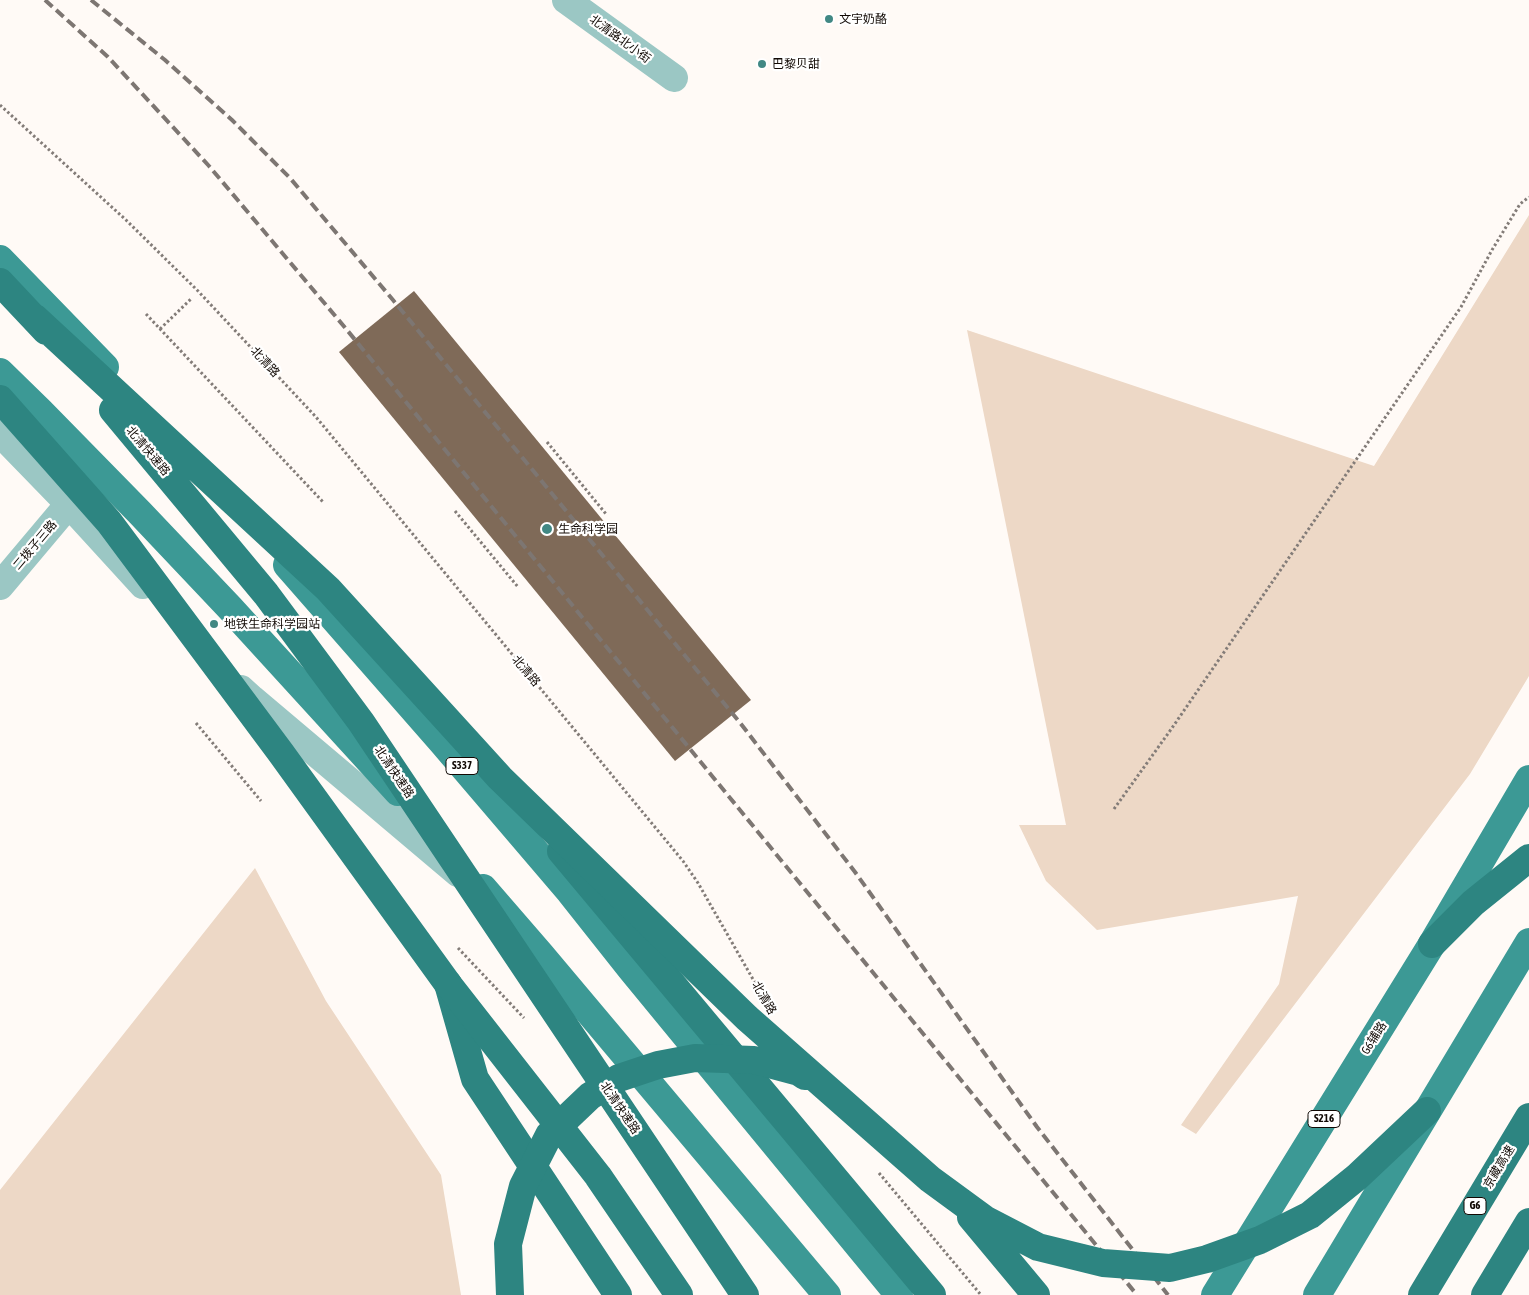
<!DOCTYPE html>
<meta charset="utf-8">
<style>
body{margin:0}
canvas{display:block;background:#fffaf6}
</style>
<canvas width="1529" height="1295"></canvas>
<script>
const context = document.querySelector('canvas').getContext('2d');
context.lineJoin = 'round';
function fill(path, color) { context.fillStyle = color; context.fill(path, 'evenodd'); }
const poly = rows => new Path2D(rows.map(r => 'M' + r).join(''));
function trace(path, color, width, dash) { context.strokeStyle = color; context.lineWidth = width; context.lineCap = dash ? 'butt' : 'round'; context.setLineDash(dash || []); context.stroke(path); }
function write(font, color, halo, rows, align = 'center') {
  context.font = font + ' "Asap Condensed","Noto Sans SC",sans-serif'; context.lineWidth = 4.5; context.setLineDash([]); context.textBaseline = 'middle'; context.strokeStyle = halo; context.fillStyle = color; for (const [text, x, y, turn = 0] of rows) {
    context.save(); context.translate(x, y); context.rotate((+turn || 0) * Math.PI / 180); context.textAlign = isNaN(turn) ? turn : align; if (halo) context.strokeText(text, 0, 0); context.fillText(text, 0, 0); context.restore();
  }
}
const green = poly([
 [1529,215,1529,676,1470,774,1196,1134,1181,1125,1279,984,1298,896,1097,930,1046,881,1019,825,1066,825,967,330,1374,466],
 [255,868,326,1001,441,1175,461,1295,0,1295,0,1190]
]);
const building = poly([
 [414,291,751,700,675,761,339,352]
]);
const path = poly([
 [0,105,126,220,198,291,316,417,683,861,698,883,758,988],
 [146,314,324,503],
 [160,329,192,298],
 [547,442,606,514],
 [455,511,518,587],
 [196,723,261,801],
 [1114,809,1172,728,1461,307,1492,250,1520,204,1529,197],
 [458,948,524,1018],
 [879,1173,981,1295]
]);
const minor = poly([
 [566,0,674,78],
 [0,433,69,504,143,585],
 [0,586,69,504],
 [241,689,252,699,458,873]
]);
const major = poly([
 [0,259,105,367],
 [0,372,41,412,140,513,230,608,398,792],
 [287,565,442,742,570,892,631,969,899,1295],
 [483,888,541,955,827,1295],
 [1215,1295,1432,944,1529,779],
 [1317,1295,1529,942]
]);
const highway = poly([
 [561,851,932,1295],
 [1432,944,1473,903,1529,858],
 [448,984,475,1079,618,1295],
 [1422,1295,1529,1117],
 [1485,1295,1529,1222]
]);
const rail = poly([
 [45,0,108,57,209,166,347,330,1137,1295],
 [91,0,165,60,232,120,290,178,393,300,741,724,855,872,1037,1127,1168,1295]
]);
const highwayBridge = poly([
 [0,282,46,331],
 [35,318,328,589,500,778,747,1018,930,1179,986,1220,1038,1247,1103,1263,1170,1268,1207,1259,1260,1240,1310,1215,1357,1177,1427,1111],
 [0,399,109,522,281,753,448,984,598,1176,679,1295],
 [113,410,266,594,361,722,745,1295],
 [971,1217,1036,1295],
 [510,1295,508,1244,523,1186,549,1135,590,1096,619,1078,658,1065,695,1058,754,1060,799,1072,805,1076]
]);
const markers = [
 [829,19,5,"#418884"],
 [762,64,5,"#418884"],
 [547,529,6,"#418884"],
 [214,624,5,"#418884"]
];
const shields = [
 [462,766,32],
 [1324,1119,32],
 [1475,1206,22]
];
const shieldNames = [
 ["S337",462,766],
 ["S216",1324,1119],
 ["G6",1475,1206]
];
const poiNames = [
 ["文宇奶酪",839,19],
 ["巴黎贝甜",772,64],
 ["生命科学园",558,529],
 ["地铁生命科学园站",224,624]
];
const streetNames = [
 ["北清路北小街",620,39,36],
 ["北清路",265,362,47],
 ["北清快速路",148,451,50],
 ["二拨子三路",35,545,-50],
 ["北清路",526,671,50],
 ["北清快速路",394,772,56],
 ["北清路",764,998,60],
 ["G6辅路",1374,1038,-58],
 ["北清快速路",620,1108,56],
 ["京藏高速",1499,1167,-59]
];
fill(green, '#edd8c6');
fill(building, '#7f6a58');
trace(path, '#837c78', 3, [2.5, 2.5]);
trace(minor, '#9bc7c4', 28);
trace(major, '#3c9995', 28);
trace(highway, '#2d8581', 28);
trace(rail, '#7d7672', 4, [10, 5]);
trace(highwayBridge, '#2d8581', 28);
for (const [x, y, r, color] of markers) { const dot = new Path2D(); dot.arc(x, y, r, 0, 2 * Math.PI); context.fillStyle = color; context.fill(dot); trace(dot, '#fff', 2); }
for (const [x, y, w] of shields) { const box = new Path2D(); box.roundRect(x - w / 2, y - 8.5, w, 17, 4); context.fillStyle = '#fff'; context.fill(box); trace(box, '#110904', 1); }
write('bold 11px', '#110904', null, shieldNames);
write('12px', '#110904', '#fff', poiNames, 'left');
write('12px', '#110904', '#fff', streetNames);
</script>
